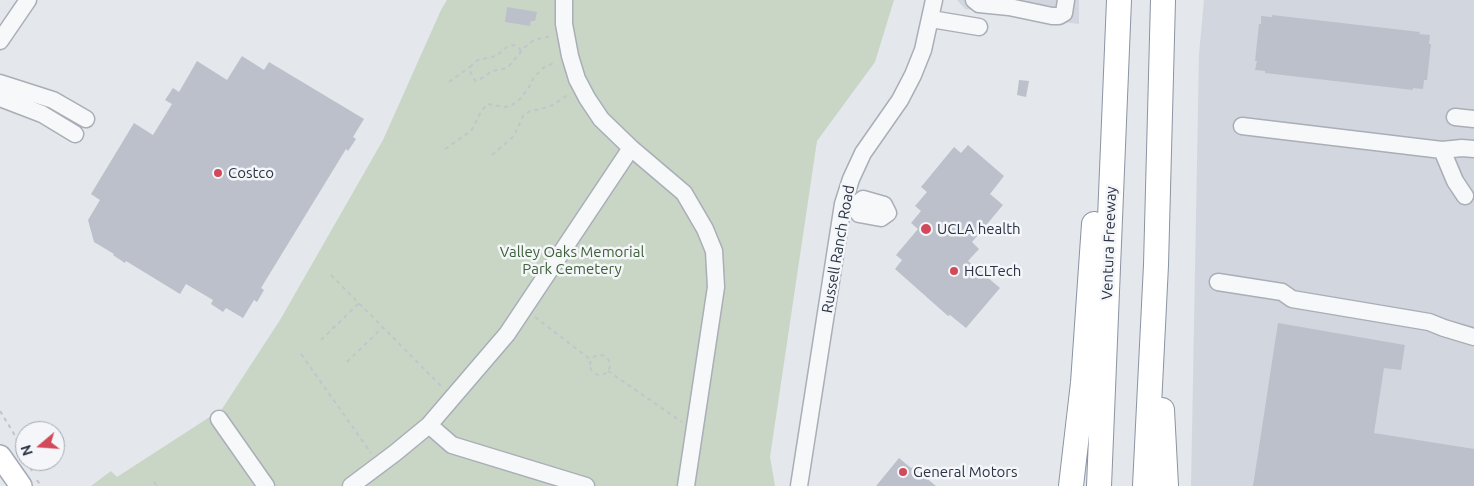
<!DOCTYPE html>
<style>
body{margin:0}
#map{position:relative;width:1474px;height:486px;overflow:hidden;background:#e4e7ec;font-family:Ubuntu,sans-serif}
canvas{display:block}
.north{position:absolute;left:15px;top:421px;width:50px;height:50px;box-sizing:border-box;background:#f4f6f9;border:1px solid #a4a8b1;border-radius:50%;rotate:252deg;font-size:14px;font-weight:700;line-height:20px;text-align:center;color:#2b3445}
.north::after{content:'';display:block;margin:auto;width:18px;height:22px;background:#d1495b;clip-path:polygon(50% 0,100% 100%,50% 72%,0 100%)}
</style>
<div id="map">
<canvas width="1474" height="486"></canvas>
<div class="north">N</div>
</div>
<script>
const context = document.querySelector('canvas').getContext('2d');
context.lineJoin = 'round';
function fill(path, color) { context.fillStyle = color; context.fill(path, 'evenodd'); }
const poly = rows => new Path2D(rows.map(r => 'M' + r).join(''));
function trace(path, color, width, dash) { context.strokeStyle = color; context.lineWidth = width; context.lineCap = dash ? 'butt' : 'round'; context.setLineDash(dash || []); context.stroke(path); }
function write(font, color, halo, rows, align = 'center') {
  context.font = font + ' Ubuntu,sans-serif'; context.lineWidth = 5; context.setLineDash([]); context.textBaseline = 'middle'; context.strokeStyle = halo; context.fillStyle = color; for (const [text, x, y, turn = 0] of rows) {
    context.save(); context.translate(x, y); context.rotate((+turn || 0) * Math.PI / 180); context.textAlign = isNaN(turn) ? turn : align; if (halo) context.strokeText(text, 0, 0); context.fillText(text, 0, 0); context.restore();
  }
}
const built = poly([
 [957,0,1079,0,1079,24,965,9],
 [1204,0,1474,0,1474,486,1191,486,1199,54]
]);
const green = poly([
 [447,0,894,0,875,62,817,141,770,457,775,486,91,486,111,471,117,477,222,409,280,320,383,140,441,10]
]);
const building = poly([
 [507,7,537,12,535,21,531,21,530,26,505,22],
 [1272,15,1420,32,1419,34,1430,35,1429,44,1431,44,1427,80,1424,80,1423,89,1413,88,1413,90,1265,73,1265,71,1255,70,1257,61,1255,61,1259,24,1261,24,1261,16,1272,17],
 [242,56,264,70,269,62,364,119,353,137,356,139,348,151,346,149,261,288,264,290,257,302,254,300,243,318,226,308,223,312,211,304,213,300,186,284,180,294,126,261,125,263,113,255,114,254,94,242,88,220,100,200,91,194,134,123,153,135,172,104,165,100,173,88,179,92,197,61,227,80],
 [1019,80,1029,81,1026,97,1017,95],
 [968,145,1004,176,990,194,1003,205,972,242,979,249,968,261,1000,288,966,328,950,315,948,316,895,269,902,260,896,255,918,229,911,223,921,211,915,206,927,192,921,187,954,147,961,153],
 [1278,323,1405,345,1401,370,1384,368,1374,433,1474,449,1474,486,1253,486],
 [899,458,911,468,913,467,936,486,876,486]
]);
const path = poly([
 [521,51,518,47,513,45,507,47,496,56,478,60,471,66,470,71,473,78,476,81,484,77,492,71,503,69,509,66,525,47,534,40,551,36],
 [449,82,471,66],
 [445,149,471,131,482,110,488,104,505,107,512,105,519,100,528,89,534,77,543,68,556,62],
 [492,155,514,136,523,116,530,111,541,109,553,105,570,93],
 [331,275,442,387],
 [535,317,591,360],
 [321,340,359,303],
 [301,354,371,453],
 '590 365a10 10 0 1 1 20 0a10 10 0 1 1-20 0Z',
 [347,362,383,327],
 [608,371,682,422],
 [0,411,13,432,25,458],
 [27,461,32,471],
 [37,480,41,486],
 [154,482,157,486]
]);
const minor = poly([
 [564,0,564,24,570,56,577,79,587,98,601,119,631,148],
 [974,0,979,4,1009,7,1052,16,1059,16,1064,13,1066,0],
 [931,19,979,27],
 [0,41,28,0],
 [0,83,53,100,86,119],
 [0,98,42,114,75,134],
 [1455,117,1474,119],
 [1242,126,1442,150,1462,148,1474,149],
 [1442,150,1455,181,1465,196],
 [863,199,884,205,888,213,881,218,859,214,854,206,863,199],
 [1218,282,1282,292,1292,299,1429,322,1444,328,1474,337],
 [219,419,266,486],
 [429,425,452,445,586,486],
 [351,486,395,453,429,425,507,334,631,148,684,193,705,229,714,251,716,287,686,486],
 [799,486,843,204,851,179,863,153,900,100,913,75,923,50,934,0]
]);
const major = poly([
 [0,456,21,486]
]);
const highway = poly([
 [1162,410,1166,486],
 [1071,486,1083,383,1094,224],
 [1099,486,1119,0],
 [1145,486,1156,265,1163,0]
]);
const markers = [
 [218,173,5,"#d1495b"],
 [926,229,6,"#d1495b"],
 [954,271,5,"#d1495b"],
 [903,472,5,"#d1495b"]
];
const poiNames = [
 ["Costco",228,173],
 ["UCLA health",937,229],
 ["HCLTech",964,271],
 ["General Motors",913,472]
];
const streetNames = [
 ["Ventura Freeway",1109,243,-88],
 ["Russell Ranch Road",838,249,-80]
];
const parkNames = [
 ["Valley Oaks Memorial",572,252],
 ["Park Cemetery",572,269]
];
fill(built, '#d2d6de');
fill(green, '#c9d6c5');
fill(building, '#bbc0ca');
trace(minor, '#a9aeb7', 19);
trace(major, '#a3abb8', 24);
trace(highway, '#8b94a3', 26);
trace(path, '#c2c5cb', 2, [4, 4]);
trace(minor, '#f7f8fa', 16);
trace(major, '#fff', 21);
trace(highway, '#fff', 24);
for (const [x, y, r, color] of markers) { const dot = new Path2D(); dot.arc(x, y, r, 0, 2 * Math.PI); context.fillStyle = color; context.fill(dot); trace(dot, '#f4f6f9', 2); }
write('15px', '#2b3445', '#f4f6f9', poiNames, 'left');
write('15px', '#2b3445', '#f4f6f9', streetNames);
write('15px', '#3f6138', '#f4f6f9', parkNames);
</script>
